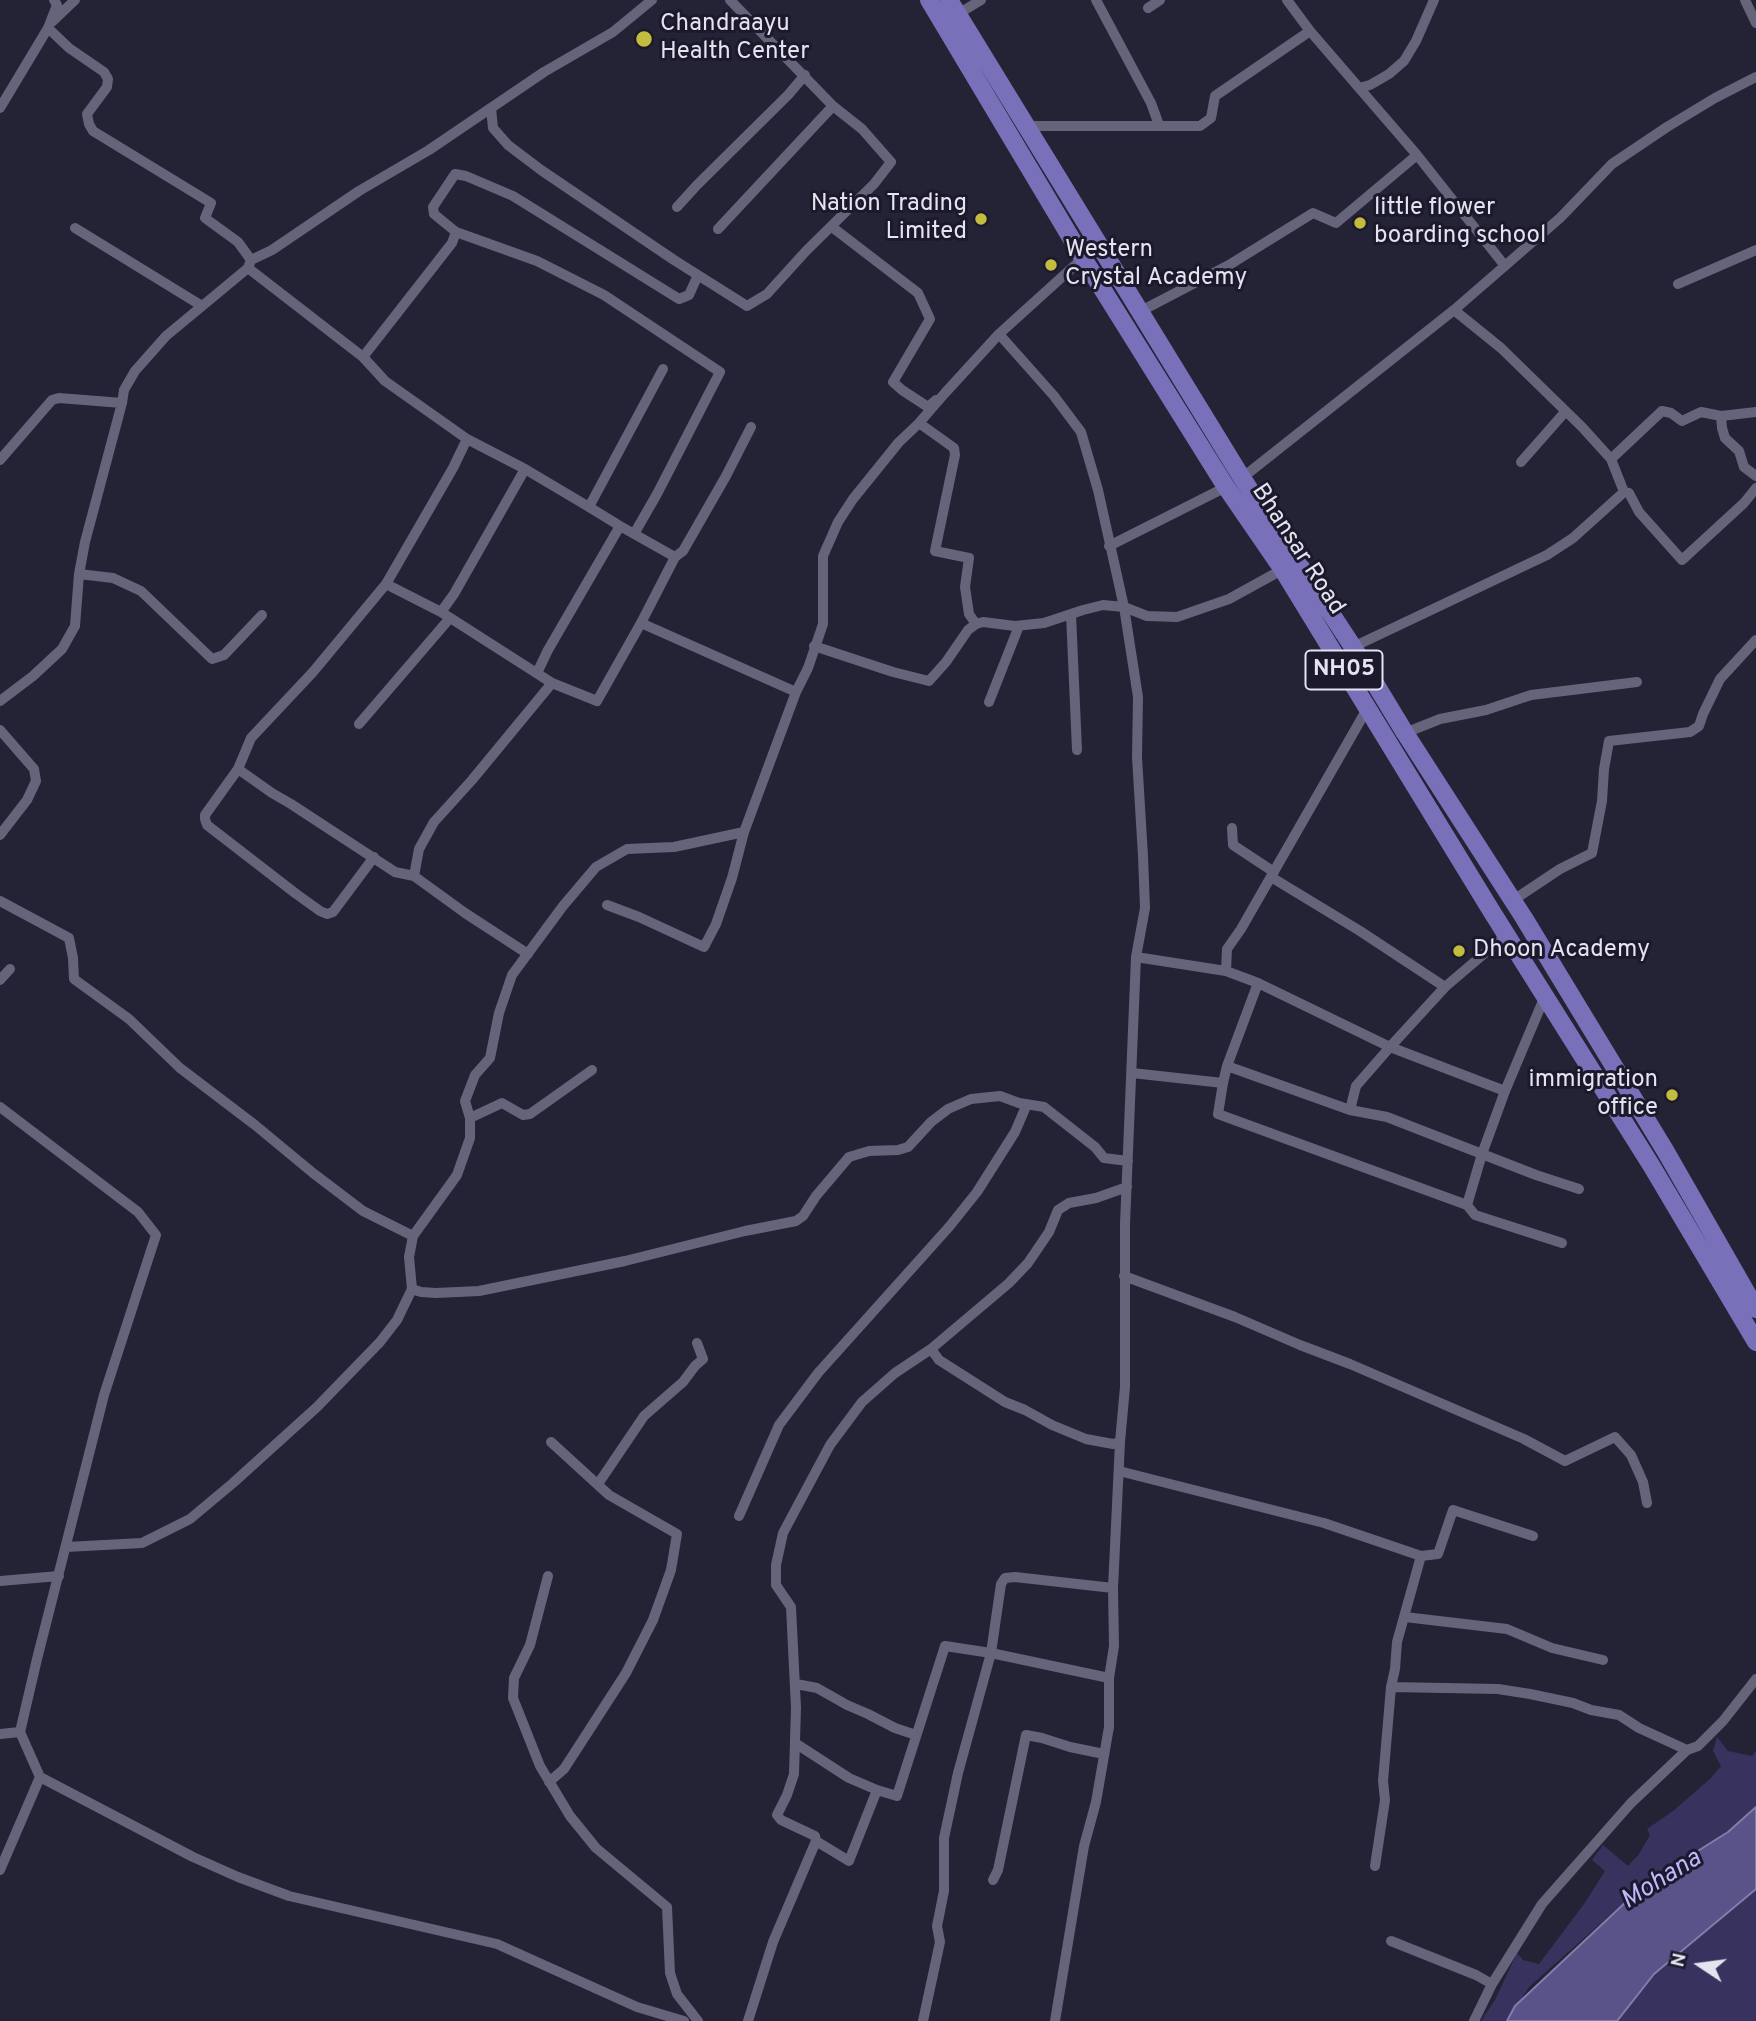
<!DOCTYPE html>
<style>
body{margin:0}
#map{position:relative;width:1756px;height:2021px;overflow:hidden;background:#242335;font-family:Overpass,sans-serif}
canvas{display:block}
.north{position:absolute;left:1665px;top:1930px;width:70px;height:70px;-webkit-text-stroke:5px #1b192b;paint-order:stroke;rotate:283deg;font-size:19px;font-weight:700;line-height:28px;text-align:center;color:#e4e4f0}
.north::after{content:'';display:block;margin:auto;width:24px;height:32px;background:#e4e4f0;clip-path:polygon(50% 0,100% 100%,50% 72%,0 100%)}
</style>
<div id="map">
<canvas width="1756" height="2021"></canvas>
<div class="north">N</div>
</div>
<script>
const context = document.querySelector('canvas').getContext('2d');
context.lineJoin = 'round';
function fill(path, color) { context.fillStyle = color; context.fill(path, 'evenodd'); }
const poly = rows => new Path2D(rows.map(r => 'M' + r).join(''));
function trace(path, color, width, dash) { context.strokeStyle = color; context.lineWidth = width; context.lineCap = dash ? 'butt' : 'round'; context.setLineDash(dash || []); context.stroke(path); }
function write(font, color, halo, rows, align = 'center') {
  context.font = font + ' Overpass,sans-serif'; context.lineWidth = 6; context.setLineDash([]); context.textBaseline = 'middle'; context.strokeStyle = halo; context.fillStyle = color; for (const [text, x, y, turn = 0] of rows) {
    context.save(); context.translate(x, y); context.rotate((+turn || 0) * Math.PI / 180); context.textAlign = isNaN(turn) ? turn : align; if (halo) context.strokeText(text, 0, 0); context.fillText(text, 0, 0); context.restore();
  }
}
const green = poly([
 [1717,1737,1728,1751,1752,1756,1756,1751,1756,1807,1728,1832,1645,1884,1529,1987,1507,2021,1481,2021,1495,2000,1517,1953,1523,1960,1539,1964,1584,1904,1605,1871,1592,1860,1603,1845,1628,1866,1639,1854,1650,1835,1647,1829,1673,1811,1710,1779,1721,1766,1713,1751],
 [1756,1889,1756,2021,1617,2021,1654,1974]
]);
const water = poly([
 [1756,1807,1756,1889,1654,1974,1617,2021,1507,2021,1515,2006,1645,1884,1728,1832,1756,1807]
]);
const minor = poly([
 [1096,0,1151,103,1159,125],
 [1287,0,1310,31,1417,155,1505,266],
 [1745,0,1756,23],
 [1148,8,1160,0],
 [958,14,981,0],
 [52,22,75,0],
 [48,28,69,48,104,72,108,79,107,87,87,114,89,124,93,131,211,203,205,218,238,242,251,260],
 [1359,88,1370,85,1389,74,1404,61,1416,41,1434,0],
 [0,108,48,28,57,5,54,0],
 [491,108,493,128,508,145,541,170,674,260,747,306,767,294,806,251,874,184,891,162,862,129,833,106,730,0],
 [1027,126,1200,126,1211,118,1215,96,1310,31],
 [677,207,697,185,788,95,805,75],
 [832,227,918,293,930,319,893,382,902,390,928,407,936,400],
 [75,228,202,306],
 [718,229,833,106],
 [456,232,537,261,604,295,720,372,657,494,634,534],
 [248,268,363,357],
 [1678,284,1756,250],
 [1141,311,1229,265,1313,213,1336,223,1417,155],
 [999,334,1054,396,1081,432,1098,490,1124,607,1138,697,1137,757,1143,856,1145,908,1136,957,1125,1224,1125,1387,1120,1442,1113,1588,1114,1646,1109,1678,1109,1727,1096,1802,1084,1846,1055,2021],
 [663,369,589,507,525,469,467,439,453,468,386,584,441,612,552,683,597,701,641,623,796,692],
 [1721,416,1722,428,1725,438,1739,451,1744,467,1756,476],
 [919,423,954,448,955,455,935,551,969,558,965,587,969,614,976,624],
 [467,439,385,381,363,357,452,243,456,232,434,214,433,207,455,174,466,176,513,196,679,299,689,295,698,275],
 [1611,459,1662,411,1671,413,1682,421,1701,412,1721,416,1756,412],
 [0,460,52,400,59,398,122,403],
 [1521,462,1565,412],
 [1242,478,1454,310,1560,218,1612,164,1667,127,1715,98,1756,77],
 [1624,492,1629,493,1639,512,1682,560,1744,503,1756,488],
 [589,507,620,526],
 [1109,546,1226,487],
 [79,574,113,578,141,591,212,659,224,655,262,615],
 [441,612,454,594,525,469],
 [1071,614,1077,750],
 [641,623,675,557],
 [814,646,893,672,929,681,946,662,968,630,976,624,983,622,1015,626,1044,623,1083,610,1103,605,1124,607,1147,616,1177,617,1229,599,1287,567],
 [1353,647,1547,555,1573,538,1624,492,1611,459,1582,427,1501,348,1454,310],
 [537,673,548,650,620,526,675,557,683,551,726,476,751,427],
 [0,701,33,676,62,649,75,626,79,574,85,542,122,403,124,390,135,371,166,336,248,268,251,260,272,250,359,191,429,150,544,72,613,32,652,0],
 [989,702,1019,626],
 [359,724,450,618],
 [0,730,34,769,36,781,27,800,0,835],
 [1405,733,1440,719,1486,710,1531,695,1637,682],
 [238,769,272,793,291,804,395,872,414,876,465,913,528,954],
 [1232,828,1233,845,1274,872],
 [374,857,333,912,327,914,320,911,295,893,207,825,205,819,205,815,238,769,251,738,313,672,386,584],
 [414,876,419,849,434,822,472,780,552,683],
 [1271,877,1360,931,1445,987,1506,935],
 [0,901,69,938,73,958,74,979,129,1019,180,1068,255,1125,313,1173,363,1211,413,1236],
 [1512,901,1560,869,1592,853,1602,801,1604,769,1609,741,1690,732,1699,726,1703,714,1720,679,1756,640],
 [607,905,639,917,704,947,716,924,732,878,744,832],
 [1136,957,1226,971,1227,949,1241,929,1367,709],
 [1226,971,1258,983,1390,1047,1445,987],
 [0,980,10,969],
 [1258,983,1227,1066,1350,1110,1387,1117,1482,1154,1505,1091],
 [1132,1073,1223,1083,1227,1066],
 [1223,1083,1218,1114,1467,1205,1482,1154,1536,1175,1579,1189],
 [0,1107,138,1212,156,1235,104,1395,37,1659,20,1732,40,1777,0,1870],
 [1350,1110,1356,1086,1390,1047,1505,1091,1545,996],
 [470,1118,502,1103,523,1115,530,1114,592,1070],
 [1467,1205,1475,1215,1562,1243],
 [1124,1276,1235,1317,1300,1345,1350,1364,1524,1439,1565,1461,1615,1437,1631,1455,1643,1482,1647,1503],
 [412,1289,421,1292,436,1293,479,1291,625,1261,745,1231,796,1221,803,1216,816,1196,849,1157,869,1151,898,1150,908,1147,931,1122,948,1109,971,1099,1000,1096,1019,1103,1044,1107,1095,1147,1104,1158,1128,1161],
 [931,1349,939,1360,1005,1402,1025,1410,1052,1425,1086,1439,1113,1444,1120,1442],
 [1119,1471,1324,1523,1421,1556,1397,1642,1395,1669,1391,1687,1383,1781,1385,1800,1375,1866],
 [598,1484,644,1416,683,1382,695,1366,703,1359,697,1343],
 [739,1516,779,1425,818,1373,949,1227,977,1192,1015,1132,1027,1104],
 [66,1547,142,1543,190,1519,233,1483,317,1407,380,1342,397,1320,412,1289,409,1257,413,1236,457,1175,470,1138,470,1118,465,1101,475,1075,490,1058,499,1013,512,975,563,906,596,867,627,849,674,847,744,832,796,692,808,668,823,624,823,556,838,522,853,499,899,442,919,423,945,393,999,334,1083,258],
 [1421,1556,1438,1554,1453,1510,1533,1536],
 [548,1576,530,1645,514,1678,513,1698,540,1766,570,1816,596,1848,667,1907,670,1973,677,1994,698,2021],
 [0,1581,59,1576],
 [1405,1617,1507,1629,1552,1648,1603,1660],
 [796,1684,817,1688,847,1705,868,1714,895,1728,916,1735],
 [1391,1687,1498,1689,1530,1694,1573,1703,1591,1710,1619,1715,1639,1728,1687,1750],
 [0,1734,20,1732],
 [795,1743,849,1778,877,1790],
 [40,1777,193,1857,238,1877,289,1896,497,1944,637,2007,684,2021],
 [549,1782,564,1769,626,1673,653,1620,671,1570,677,1534,609,1495,551,1442],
 [816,1841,849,1861,877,1790,897,1796,945,1646,991,1653,1109,1678],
 [993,1880,998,1870,1026,1735,1042,1738,1070,1747,1104,1754],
 [1391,1941,1476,1975,1492,1984],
 [748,2021,773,1942,816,1841,815,1836,781,1820,777,1815,787,1795,794,1774,796,1708,791,1607,776,1585,776,1565,783,1533,830,1445,862,1402,895,1373,931,1349,1009,1283,1028,1263,1049,1232,1058,1210,1069,1203,1096,1198,1127,1187],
 [923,2021,940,1942,937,1926,944,1891,944,1838,958,1773,991,1653,1001,1584,1005,1578,1015,1577,1113,1588],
 [1474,2021,1492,1984,1542,1904,1631,1803,1687,1750,1698,1746,1723,1721,1756,1679]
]);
const trunk = poly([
 [929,0,1083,258,1226,487,1283,570,1492,912,1651,1165,1756,1342],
 [949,0,1242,478,1353,647,1405,733,1524,918,1666,1152,1756,1309]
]);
const markers = [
 [644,39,9,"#c2bd3f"],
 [981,219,7,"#c2bd3f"],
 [1360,223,7,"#c2bd3f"],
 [1051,265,7,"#c2bd3f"],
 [1459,951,7,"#c2bd3f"],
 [1672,1095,7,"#c2bd3f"]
];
const shields = [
 [1344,670,77]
];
const shieldNames = [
 ["NH05",1344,670]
];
const poiNames = [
 ["Chandraayu",660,25],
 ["Health Center",660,53],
 ["Nation Trading",967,205,"right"],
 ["Limited",967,233,"right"],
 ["little flower",1374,209],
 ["boarding school",1374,237],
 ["Western",1065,251],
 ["Crystal Academy",1065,279],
 ["Dhoon Academy",1473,951],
 ["immigration",1658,1081,"right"],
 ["office",1658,1109,"right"]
];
const streetNames = [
 ["Bhansar Road",1297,550,57]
];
const waterNames = [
 ["Mohana",1662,1881,-32]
];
fill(green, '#37325e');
fill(water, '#59538a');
trace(water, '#837ea9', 2);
trace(minor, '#65647a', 10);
trace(trunk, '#7870b8', 18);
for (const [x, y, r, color] of markers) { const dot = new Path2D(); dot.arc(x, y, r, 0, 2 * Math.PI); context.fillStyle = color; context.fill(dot); trace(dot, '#1b192b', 2.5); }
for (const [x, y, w] of shields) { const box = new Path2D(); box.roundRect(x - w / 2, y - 19.5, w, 39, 5); context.fillStyle = '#1b192b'; context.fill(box); trace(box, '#e4e4f0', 2); }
write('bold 23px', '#e4e4f0', null, shieldNames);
write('24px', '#e4e4f0', '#1b192b', poiNames, 'left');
write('24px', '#e4e4f0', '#1b192b', streetNames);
write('italic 26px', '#bdb9fc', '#1b192b', waterNames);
</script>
